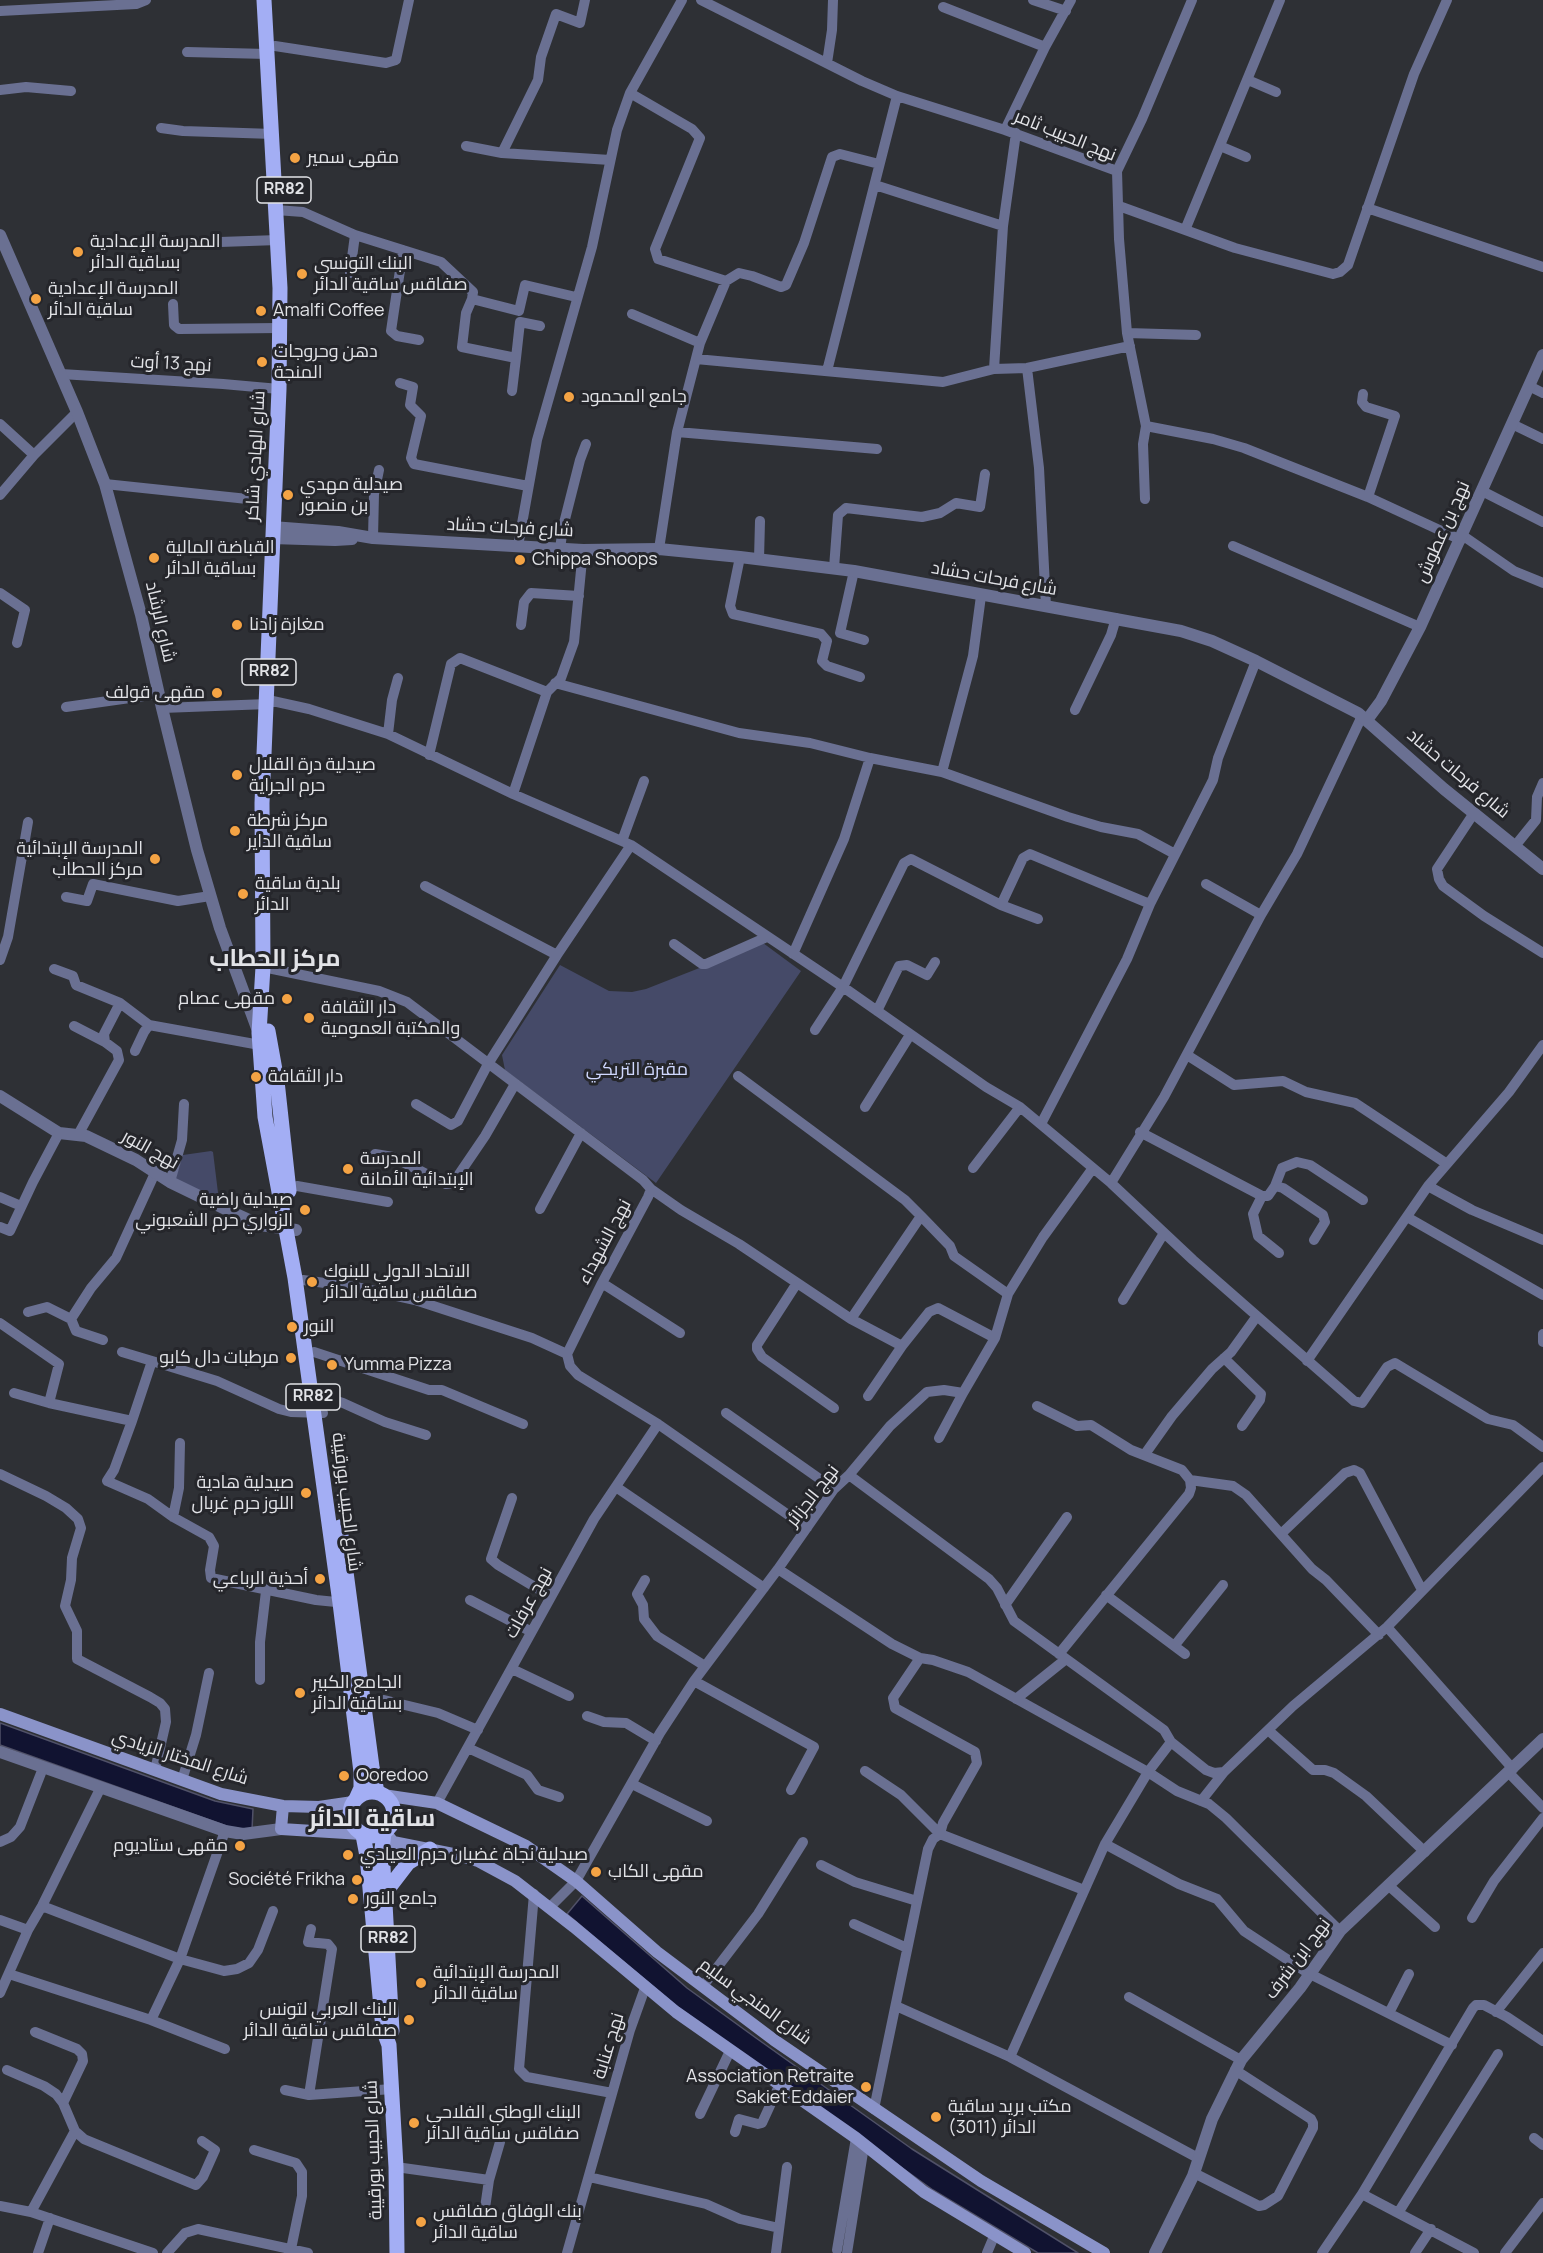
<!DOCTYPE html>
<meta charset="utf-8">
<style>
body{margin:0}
canvas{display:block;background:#2e3035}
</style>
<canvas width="1543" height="2253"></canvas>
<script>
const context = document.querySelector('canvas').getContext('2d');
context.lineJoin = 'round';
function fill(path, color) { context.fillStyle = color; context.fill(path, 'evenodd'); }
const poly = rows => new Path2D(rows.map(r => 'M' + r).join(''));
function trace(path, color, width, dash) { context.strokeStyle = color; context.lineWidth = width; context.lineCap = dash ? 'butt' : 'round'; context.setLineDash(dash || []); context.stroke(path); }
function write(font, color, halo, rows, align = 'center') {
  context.font = font + ' Manrope,Cairo,sans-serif'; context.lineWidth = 6; context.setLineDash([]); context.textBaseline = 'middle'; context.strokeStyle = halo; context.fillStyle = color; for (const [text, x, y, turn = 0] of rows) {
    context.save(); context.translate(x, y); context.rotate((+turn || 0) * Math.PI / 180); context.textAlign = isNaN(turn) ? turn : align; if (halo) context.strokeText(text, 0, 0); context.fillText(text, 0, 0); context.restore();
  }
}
const green = poly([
 [763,943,801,971,656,1183,505,1070,502,1055,560,965,609,991,632,992,646,989],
 [211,1151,213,1152,219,1201,175,1180,183,1155]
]);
const water = poly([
 [0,1723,215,1801,253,1809,252,1830,232,1828,0,1745,0,1723],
 [582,1896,687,1988,756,2038,912,2149,1078,2253,1038,2253,933,2190,675,2005,567,1914,582,1896]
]);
const minor = poly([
 [701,0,862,81,897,96,1005,130,1117,171,1119,239,1127,333,1146,426,1143,444,1145,499],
 [1033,0,1066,11],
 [943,7,1045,47],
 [0,11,136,4,146,0],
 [275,46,386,63,396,60,409,0],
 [187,52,267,54],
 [827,63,832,30,833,0],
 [1248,80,1276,92],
 [0,90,26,87,71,91],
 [630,93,692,129,700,138,655,249,658,259,726,281,700,343,677,432,659,549],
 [161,128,183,131,273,134],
 [1005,130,1045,47,1071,0],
 [466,146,502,153,610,160],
 [1220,146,1246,157],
 [502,153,538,80,541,57,556,14,580,23,585,0],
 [1117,171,1142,119,1192,0],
 [875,185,1003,226],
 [1119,206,1235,248,1333,274,1340,272,1348,265,1414,74,1447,0],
 [1367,208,1543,267],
 [276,210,303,212,355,235,441,262,473,292,472,299,519,311,525,285,576,297],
 [1185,230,1280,0],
 [162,244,278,240],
 [403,250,391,331,397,336,419,340],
 [350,273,355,235],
 [726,281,739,273,752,276,781,287,786,285,804,243,832,157,840,154,879,164],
 [472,299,466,313,462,347,516,358,512,391],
 [173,304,174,325,179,329,280,328],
 [632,314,700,343],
 [1127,333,1196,335],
 [516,358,520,322,540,326],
 [696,359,943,382,994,369,1027,368,1130,346],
 [1027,368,1039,468,1046,607],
 [994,369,1003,226,1016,133],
 [827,371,897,96],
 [61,374,223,384,279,389],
 [400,383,413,387,410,405,421,416,411,458,414,464,528,486],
 [1529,386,1543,393],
 [1363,394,1362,402,1366,407,1395,416,1368,497],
 [0,424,34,455],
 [1512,424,1543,439],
 [1146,426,1213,439,1244,448,1368,497,1461,540],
 [677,432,877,449],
 [105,484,257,500],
 [1482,491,1543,522],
 [0,495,34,455,77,412],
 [1462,535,1514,571,1543,583],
 [373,538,374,494,379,470],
 [518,546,537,440,592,247,617,130,630,93,682,0],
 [1233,546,1420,627],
 [560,549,563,527,580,460,586,444],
 [740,557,730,606,733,614,821,634,827,641,822,661,827,666,860,677],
 [759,559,760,521],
 [834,568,838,515,846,508,922,517,940,513,956,503,980,507,985,474],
 [854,571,840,633,864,640],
 [0,593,25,610,17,643],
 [521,625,524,602,531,593,579,596],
 [555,683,739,733,810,743,870,758,942,772,1068,817,1101,827,1138,834,1175,854],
 [268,700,309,709,388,734,513,794,631,845,843,987,986,1087,1020,1107,1111,1183,1193,1260,1354,1401,1362,1403,1387,1367,1395,1363,1488,1419,1513,1425,1543,1447],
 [66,707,158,694],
 [162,708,268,704],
 [1075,710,1111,635,1116,618],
 [388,734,392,700,398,678],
 [429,755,451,664,460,658,547,692],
 [942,772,973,656,981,596],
 [513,794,547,692,561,678,574,642,583,550],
 [1474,813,1437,869,1439,879,1443,886,1484,916,1543,953],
 [622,841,644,781],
 [1515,846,1536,820,1537,797,1543,783],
 [1206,884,1261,915],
 [425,886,557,955],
 [66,897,87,901,93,884,178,901,210,896],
 [1001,905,1023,858,1030,854,1150,904],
 [674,944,702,964,706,964,767,937],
 [793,954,844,839,870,758],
 [0,960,8,937,28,822],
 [263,967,379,991,407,1002,643,1180,651,1189,648,1197,602,1283,567,1354,570,1366,578,1375,658,1424,807,1528],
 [54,969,73,976,76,985,120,1003,104,1034,105,1042,117,1051,119,1060,78,1135],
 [120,1003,149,1025,260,1045],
 [877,1011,899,966,907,965,927,975,935,962],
 [74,1026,105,1042],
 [815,1030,843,987,904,863,911,859,1001,905,1038,919],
 [1543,1045,1509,1092,1428,1186,1472,1210,1543,1240],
 [135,1051,144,1032,149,1025],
 [1187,1055,1234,1085,1283,1081,1306,1092,1355,1103,1447,1164],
 [416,1104,451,1125,458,1121,488,1064,557,955,631,845],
 [865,1107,910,1035],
 [1041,1124,1127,959,1150,904,1213,780,1218,758,1256,661],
 [1140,1132,1262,1196,1268,1196,1275,1186,1282,1168,1297,1162,1310,1165,1363,1200],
 [375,1154,393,1157,446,1184,453,1183,485,1136,515,1084],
 [973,1168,1020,1107],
 [170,1182,182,1140,184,1104],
 [1111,1183,1164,1097,1261,915,1297,854,1362,716],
 [1275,1186,1283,1188,1323,1215,1325,1222,1314,1240],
 [289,1188,297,1186,388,1202],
 [651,1189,681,1210,739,1244,851,1319,921,1216,905,1200,738,1076],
 [1262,1196,1253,1214,1258,1236,1279,1253],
 [0,1197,21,1206],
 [540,1209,581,1133],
 [921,1216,950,1246,954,1256,1008,1294],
 [1407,1217,1543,1295],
 [0,1227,10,1231,33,1182,59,1133],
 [303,1280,361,1288,415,1300,532,1338,567,1354],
 [602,1283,680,1333],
 [797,1283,757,1345,757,1349,762,1357,834,1408],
 [1123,1300,1164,1233],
 [28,1312,47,1307,71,1319,91,1288,116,1258,155,1173],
 [71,1319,76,1331,103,1340],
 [851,1319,902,1346,929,1312,938,1308,995,1338],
 [0,1323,59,1364,49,1403,132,1421,152,1361,217,1381,279,1409,291,1412,323,1413],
 [1543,1334,1543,1342],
 [122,1352,152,1361],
 [314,1352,429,1390,442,1390,523,1424],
 [1224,1358,1261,1394,1260,1400,1242,1426],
 [1307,1361,1428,1186],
 [14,1393,49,1403],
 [321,1396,343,1403,385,1422,426,1435],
 [868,1396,902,1346],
 [1037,1406,1077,1426,1091,1425,1131,1450,1182,1470,1190,1480,1191,1488,1189,1494,1059,1654],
 [726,1413,834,1489],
 [132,1421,114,1470,107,1481,148,1499,173,1517,209,1537,214,1546,210,1570,211,1578,316,1600,346,1603],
 [939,1438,963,1393],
 [1145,1454,1172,1416,1212,1369,1231,1352,1257,1316],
 [0,1474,46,1496,66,1508,78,1519,81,1528,72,1558,71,1580,65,1606,77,1631,77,1659,150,1697,160,1703,165,1709,166,1722,155,1770],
 [849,1475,989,1579,997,1588,1014,1621,1164,1730,1171,1742,1206,1770,1214,1773,1224,1772],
 [1190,1480,1233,1486,1246,1495,1312,1569,1326,1580,1379,1635],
 [616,1487,764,1588],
 [512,1498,491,1559,498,1565,550,1596],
 [173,1517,179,1488,180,1443],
 [1282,1533,1345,1473,1354,1470,1360,1473,1422,1590],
 [778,1569,892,1644,920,1658,933,1660,968,1672,1148,1772,1177,1791,1209,1804,1226,1818,1340,1931],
 [645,1580,637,1594,643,1605,644,1619,657,1636,705,1666],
 [1106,1595,1185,1654],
 [470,1600,530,1631],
 [1005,1605,1067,1517],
 [1387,1627,1513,1769],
 [1175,1645,1223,1585],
 [512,1669,569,1696],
 [260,1680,260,1642,266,1591],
 [694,1681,814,1747,791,1790],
 [1016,1699,1066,1659],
 [384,1700,438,1713,478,1730],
 [587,1716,604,1722,626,1723,656,1741],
 [1268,1730,1313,1770,1325,1770,1334,1773,1366,1796,1425,1852],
 [468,1748,527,1775,538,1790,559,1797],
 [865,1771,901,1795,940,1834,1084,1890],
 [1509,1773,1543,1808],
 [182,1780,196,1735,209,1673],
 [632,1784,707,1821],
 [1201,1801,1224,1772,1293,1706,1387,1627,1543,1467],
 [437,1803,594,1519,658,1424],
 [0,1842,11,1837,20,1827,43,1768],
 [1105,1844,1179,1884,1217,1899,1244,1931,1308,1973,1452,2045],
 [821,1865,855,1882,917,1901],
 [1388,1885,1435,1927],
 [534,1894,519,2069,527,2077,612,2093],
 [42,1906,180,1959,224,1971,237,1969,249,1963,258,1950,273,1911],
 [550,1907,576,1881,660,1733,694,1681,778,1569,834,1489,849,1475,890,1426,927,1392,944,1390,963,1393,995,1338,1008,1294,1043,1237,1093,1168],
 [1472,1918,1494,1881,1543,1818],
 [0,1920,28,1930],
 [854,1924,907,1948],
 [9,1974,151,2020,225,2049],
 [703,1986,758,1914,803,1842],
 [0,1993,28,1930,42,1906,100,1789],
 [1129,1997,1241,2060],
 [896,2006,1010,2057,1198,2158],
 [1496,2012,1543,1953],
 [1389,2013,1409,1974],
 [151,2020,180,1959,225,1831],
 [35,2032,77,2049,82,2054,83,2061,63,2103,75,2131],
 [1010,2057,1105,1844,1148,1772,1171,1742],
 [7,2070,44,2086,56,2094,63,2103],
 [285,2090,309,2095,392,2089],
 [309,2095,332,1949,328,1944,308,1942,311,1929],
 [874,2109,928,1849,933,1839,940,1834,943,1823,977,1763,975,1752,895,1708,893,1698,920,1658],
 [700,2114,730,2051],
 [735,2132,739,2119,758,2124,762,2123,779,2086],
 [1534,2138,1543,2145],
 [254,2150,296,2163,302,2172,302,2196,291,2249],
 [396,2167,489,2180],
 [1194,2173,1259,2206,1264,2205,1278,2196,1313,2128,1313,2123,1311,2119,1235,2070],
 [589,2177,706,2204,740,2219,779,2228],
 [1362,2194,1474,2253],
 [0,2206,31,2212,153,2253],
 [31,2212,75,2131,84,2139,196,2185,203,2177,215,2150,202,2141],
 [1398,2213,1498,2054],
 [484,2215,489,2180,500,2142],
 [837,2250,856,2138],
 [38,2253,50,2218],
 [167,2253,185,2233,198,2229,308,2253],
 [567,2253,630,2030,645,1988],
 [776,2253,787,2167],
 [847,2253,864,2146],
 [987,2253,995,2234],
 [1322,2253,1362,2194,1473,2008,1476,2005,1484,2005,1507,2017,1543,2041],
 [1415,2253,1431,2229],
 [1505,2253,1543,2203]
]);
const tertiary = poly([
 [0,235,77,412,105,484,141,615,162,708,197,850,220,928,258,1031],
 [272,527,338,532,373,538,583,550,659,549,740,557,854,571,1181,631,1212,641,1256,661,1358,713,1444,789,1543,869],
 [272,538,335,540,352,539],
 [1367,720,1381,701,1420,627,1543,355],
 [0,1096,59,1133,86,1136,136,1160,170,1182,238,1215,260,1225,296,1230],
 [0,1752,225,1831,243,1834,281,1829],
 [1155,2253,1193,2176,1212,2119,1241,2060,1300,1988,1340,1931,1543,1739]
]);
const secondary = poly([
 [0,1714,221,1794,283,1806,319,1807,353,1802],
 [383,1795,437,1803,526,1846,576,1881,657,1952,774,2040,981,2181,1104,2253],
 [283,1806,281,1829,362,1834],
 [385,1832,393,1842,458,1855,478,1861,515,1881,574,1927,676,2012,856,2138,924,2192,1025,2253]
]);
const primary = poly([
 [264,0,280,288,279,389,262,803,263,967,259,1033,265,1117,295,1278,340,1603,361,1772,361,1788,356,1799],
 [268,1031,277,1081,289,1191],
 [340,1527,372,1767,377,1792],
 '350 1814a22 22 0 1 1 44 0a22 22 0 1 1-44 0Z',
 [384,1833,382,1849,392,2031],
 [363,1835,367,1856,383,2029,389,2045,396,2167,397,2253],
 [385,1893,408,1863,430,1849]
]);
const markers = [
 [295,158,6,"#f4a344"],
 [78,252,6,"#f4a344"],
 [302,274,6,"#f4a344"],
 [36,299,6,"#f4a344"],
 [261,311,6,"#f4a344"],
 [262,362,6,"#f4a344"],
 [569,397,6,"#f4a344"],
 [288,495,6,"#f4a344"],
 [154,558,6,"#f4a344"],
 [520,560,6,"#f4a344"],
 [237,625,6,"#f4a344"],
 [217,693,6,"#f4a344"],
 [237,775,6,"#f4a344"],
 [235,831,6,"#f4a344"],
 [155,859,6,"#f4a344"],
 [243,894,6,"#f4a344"],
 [287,999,6,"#f4a344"],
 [309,1018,6,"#f4a344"],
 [256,1077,6,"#f4a344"],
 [348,1169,6,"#f4a344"],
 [305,1210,6,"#f4a344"],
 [312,1282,6,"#f4a344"],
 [292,1327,6,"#f4a344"],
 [291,1358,6,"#f4a344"],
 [332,1365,6,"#f4a344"],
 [306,1493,6,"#f4a344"],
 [320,1579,6,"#f4a344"],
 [300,1693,6,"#f4a344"],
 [344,1776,6,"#f4a344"],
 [240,1846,6,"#f4a344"],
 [348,1855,6,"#f4a344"],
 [596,1872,6,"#f4a344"],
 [357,1880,6,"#f4a344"],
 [353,1899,6,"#f4a344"],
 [421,1983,6,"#f4a344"],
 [409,2020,6,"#f4a344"],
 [866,2087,6,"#f4a344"],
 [936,2117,6,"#f4a344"],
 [414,2123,6,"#f4a344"],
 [421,2222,6,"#f4a344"]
];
const shields = [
 [284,190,54],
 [269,672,54],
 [313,1397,54],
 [388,1939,54]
];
const shieldNames = [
 ["RR82",284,190],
 ["RR82",269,672],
 ["RR82",313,1397],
 ["RR82",388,1939]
];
const streetNames = [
 ["نهج الحبيب ثامر",1065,136,22],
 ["نهج 13 أوت",171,364,3],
 ["شارع الهادي شاكر",256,456,-87],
 ["شارع فرحات حشاد",510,528,3],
 ["نهج بن عطوش",1443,532,-66],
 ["شارع فرحات حشاد",994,579,10],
 ["شارع الرشاد",160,622,77],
 ["شارع فرحات حشاد",1458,774,40],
 ["نهج النور",150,1150,29],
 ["نهج الشهداء",605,1242,-62],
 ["نهج الجزائر",813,1496,-52],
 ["شارع الحبيب بورقيبة",346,1502,83],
 ["نهج عرفات",529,1603,-61],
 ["شارع المختار الزيادي",180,1758,18],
 ["نهج ابن شرف",1298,1959,-53],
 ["شارع المنجي سليم",755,2002,36],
 ["نهج عنابة",609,2046,-73],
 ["شارع الحبيب بورقيبة",374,2150,-92]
];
const poiNames = [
 ["مقهى سمير",307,158],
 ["المدرسة الإعدادية",90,242],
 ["بساقية الدائر",90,263],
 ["البنك التونسي",314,264],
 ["صفاقس ساقية الدائر",314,285],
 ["المدرسة الإعدادية",48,289],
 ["ساقية الدائر",48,310],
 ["Amalfi Coffee",273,311],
 ["دهن وحروجات",274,352],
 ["المنجة",274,373],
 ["جامع المحمود",581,397],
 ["صيدلية مهدي",300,485],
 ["بن منصور",300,506],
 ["القباضة المالية",166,548],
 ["بساقية الدائر",166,569],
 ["Chippa Shoops",532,560],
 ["مغازة زادنا",249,625],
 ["مقهى قولف",205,693,"right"],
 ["صيدلية درة القلال",249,765],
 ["حرم الجراية",249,786],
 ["مركز شرطة",247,821],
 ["ساقية الداير",247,842],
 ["المدرسة الإبتدائية",143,849,"right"],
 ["مركز الحطاب",143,870,"right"],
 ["بلدية ساقية",255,884],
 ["الدائر",255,905],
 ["مقهى عصام",275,999,"right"],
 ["دار الثقافة",321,1008],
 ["والمكتبة العمومية",321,1029],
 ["دار الثقافة",268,1077],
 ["المدرسة",360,1159],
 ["الإبتدائية الأمانة",360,1180],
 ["صيدلية راضية",293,1200,"right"],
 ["الزواري حرم الشعبوني",293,1221,"right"],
 ["الاتحاد الدولي للبنوك",324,1272],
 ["صفاقس ساقية الدائر",324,1293],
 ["النور",304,1327],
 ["مرطبات دال كابو",279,1358,"right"],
 ["Yumma Pizza",344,1365],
 ["صيدلية هادية",294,1483,"right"],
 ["اللوز حرم غربال",294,1504,"right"],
 ["أحذية الرباعي",308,1579,"right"],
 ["الجامع الكبير",312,1683],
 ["بساقية الدائر",312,1704],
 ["Ooredoo",356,1776],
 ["مقهى ستاديوم",228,1846,"right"],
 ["صيدلية نجاة غضبان حرم العيادي",360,1855],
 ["مقهى الكاب",608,1872],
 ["Société Frikha",345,1880,"right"],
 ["جامع النور",365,1899],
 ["المدرسة الإبتدائية",433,1973],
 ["ساقية الدائر",433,1994],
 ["البنك العربي لتونس",397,2010,"right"],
 ["صفاقس ساقية الدائر",397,2031,"right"],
 ["Association Retraite",854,2077,"right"],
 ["Sakiet Eddaier",854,2098,"right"],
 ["مكتب بريد ساقية",948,2107],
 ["الدائر (3011)",948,2128],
 ["البنك الوطني الفلاحي",426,2113],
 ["صفاقس ساقية الدائر",426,2134],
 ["بنك الوفاق صفاقس",433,2212],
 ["ساقية الدائر",433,2233]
];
const parkNames = [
 ["مقبرة التريكي",637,1070]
];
const districtNames = [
 ["مركز الحطاب",275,959],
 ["ساقية الدائر",372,1819]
];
fill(green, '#454a68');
fill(water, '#111331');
trace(water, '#505168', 1.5);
trace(minor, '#6a7092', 10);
trace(tertiary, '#6a7092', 12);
trace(secondary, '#8a93c9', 12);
trace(primary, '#a3aef4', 15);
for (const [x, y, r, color] of markers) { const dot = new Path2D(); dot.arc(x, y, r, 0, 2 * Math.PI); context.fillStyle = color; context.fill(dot); trace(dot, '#25262b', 2); }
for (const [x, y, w] of shields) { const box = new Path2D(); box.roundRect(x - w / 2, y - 13, w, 26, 4.5); context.fillStyle = '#25262b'; context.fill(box); trace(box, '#e2e3e7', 1.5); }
write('bold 16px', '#e2e3e7', null, shieldNames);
write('18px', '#e2e3e7', '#25262b', streetNames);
write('18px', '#e2e3e7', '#25262b', poiNames, 'left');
write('18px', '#d0d8fe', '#25262b', parkNames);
write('bold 24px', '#e2e3e7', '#25262b', districtNames);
</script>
